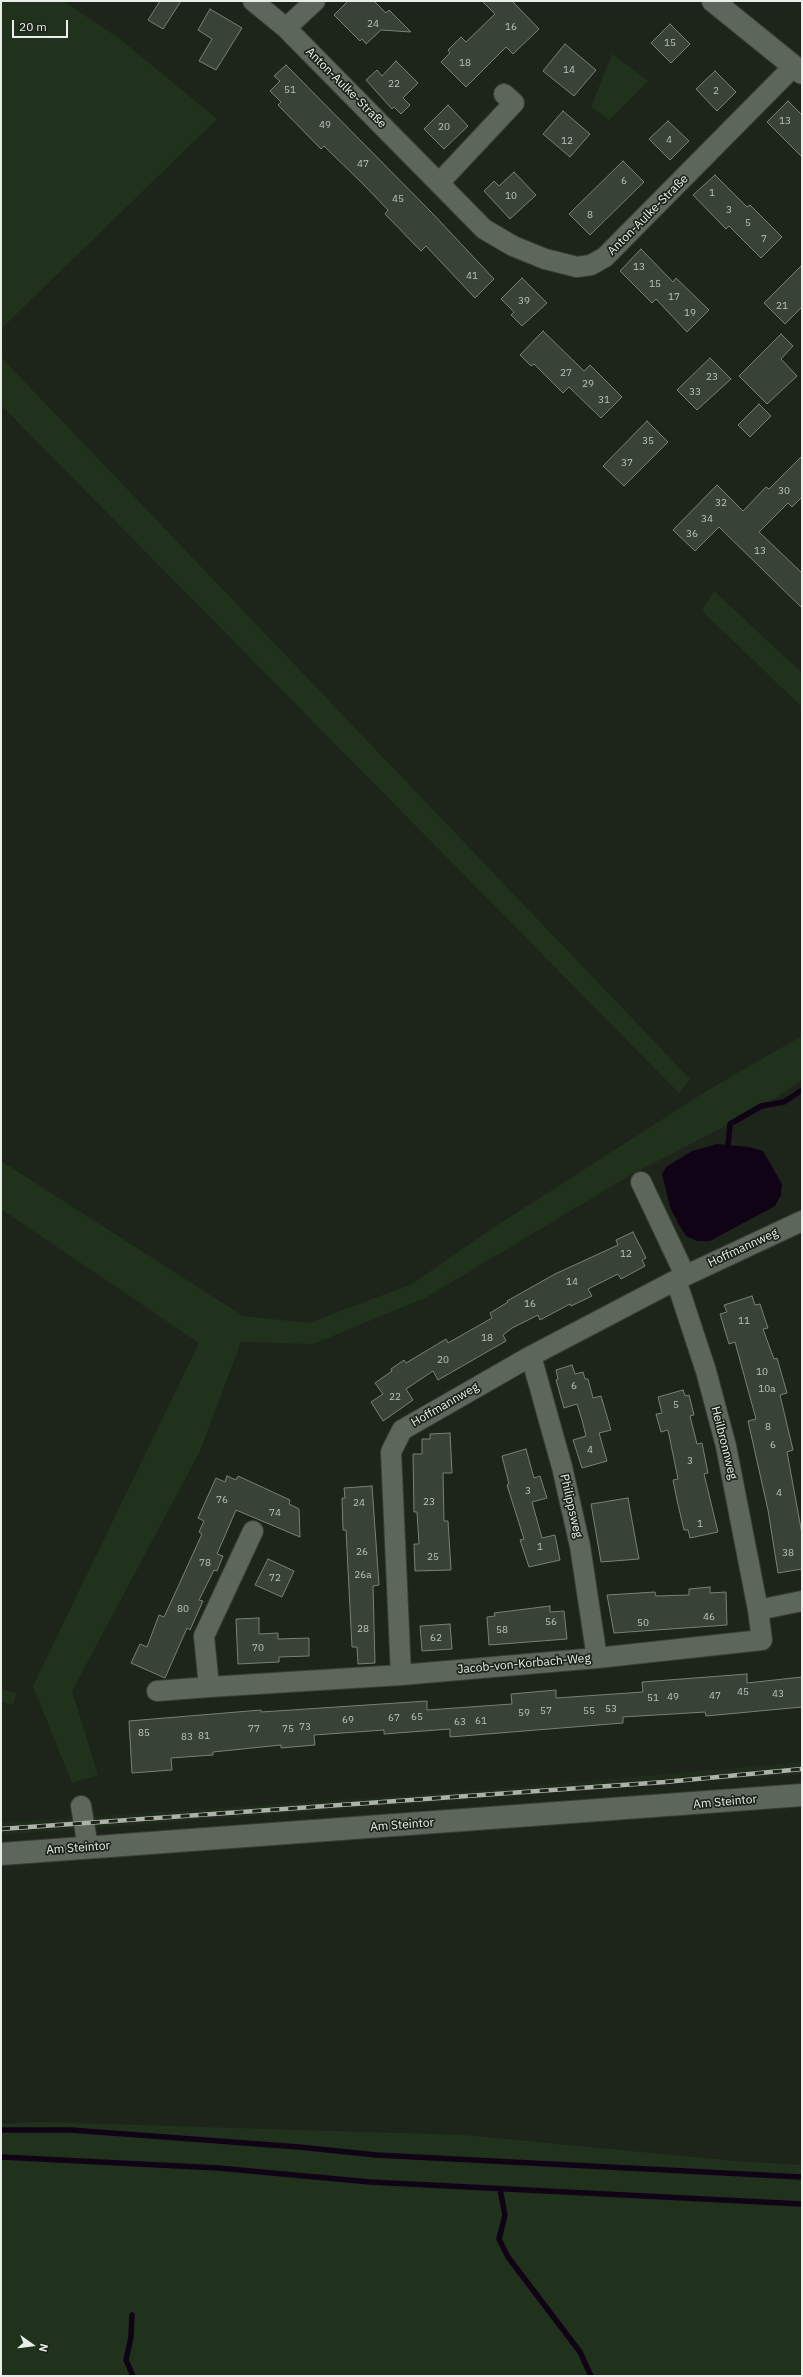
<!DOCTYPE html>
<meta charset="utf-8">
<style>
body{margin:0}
#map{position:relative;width:803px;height:2377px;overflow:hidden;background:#1d251b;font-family:"IBM Plex Sans",sans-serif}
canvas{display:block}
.frame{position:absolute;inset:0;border:2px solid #e8eee7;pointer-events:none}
.north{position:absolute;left:12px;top:2325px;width:40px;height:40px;-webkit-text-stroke:3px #1d251b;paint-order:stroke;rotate:104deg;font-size:11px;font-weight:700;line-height:16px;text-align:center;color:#e8eee7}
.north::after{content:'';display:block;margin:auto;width:14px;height:18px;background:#e8eee7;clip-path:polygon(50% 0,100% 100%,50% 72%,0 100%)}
.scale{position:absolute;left:12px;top:20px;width:56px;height:18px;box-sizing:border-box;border:2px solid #e8eee7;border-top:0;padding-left:5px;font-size:12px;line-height:14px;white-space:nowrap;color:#e8eee7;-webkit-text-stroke:3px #1d251b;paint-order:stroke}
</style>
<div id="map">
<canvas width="803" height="2377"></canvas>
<div class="frame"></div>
<div class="north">N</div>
<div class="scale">20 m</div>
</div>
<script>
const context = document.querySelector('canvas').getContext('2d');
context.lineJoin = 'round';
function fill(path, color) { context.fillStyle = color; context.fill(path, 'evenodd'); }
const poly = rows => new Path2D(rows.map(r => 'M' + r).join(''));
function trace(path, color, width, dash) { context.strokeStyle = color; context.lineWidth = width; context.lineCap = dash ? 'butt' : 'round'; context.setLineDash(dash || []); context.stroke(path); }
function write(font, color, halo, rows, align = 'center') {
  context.font = font + ' "IBM Plex Sans",sans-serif'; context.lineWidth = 3.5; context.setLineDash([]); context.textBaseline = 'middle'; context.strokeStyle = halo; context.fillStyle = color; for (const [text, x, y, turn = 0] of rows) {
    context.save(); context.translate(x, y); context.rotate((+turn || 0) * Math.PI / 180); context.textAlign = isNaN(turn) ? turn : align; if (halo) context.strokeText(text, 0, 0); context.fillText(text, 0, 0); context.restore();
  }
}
const built = poly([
 [802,1762,802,1774,1,1835,1,1823,9,1822,487,1790]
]);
const green = poly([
 [1,1,63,1,120,39,217,119,1,329],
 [612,54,648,81,609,120,591,107],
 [1,357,690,1079,679,1093,1,405],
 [714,591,802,673,802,707,702,611],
 [802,1036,802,1080,759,1109,632,1174,425,1298,313,1344,241,1342,200,1451,72,1691,98,1775,72,1783,33,1686,199,1343,1,1209,1,1161,243,1316,309,1323,412,1284,493,1228,705,1092],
 [1,1689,17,1693,13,1704,1,1702],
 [40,2122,464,2135,735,2161,802,2165,802,2376,1,2376,1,2124]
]);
const water = poly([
 [717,1144,749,1147,763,1151,782,1184,781,1195,775,1206,710,1241,697,1241,686,1236,679,1225,670,1207,662,1174,666,1167,692,1151]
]);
const stream = poly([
 [728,1145,730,1124,761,1106,784,1102,802,1090],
 [1,2130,71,2130,299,2147,376,2155,802,2177],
 [1,2157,218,2168,370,2182,802,2204],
 [500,2189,505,2215,499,2239,508,2257,580,2352,591,2376],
 [132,2315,131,2337,126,2360,133,2376]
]);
const building = poly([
 [160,1,181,1,163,29,148,20,160,1],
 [348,1,374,1,386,13,389,10,411,32,381,30,366,44,362,39,360,41,334,15,348,1],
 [482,1,512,1,539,29,513,54,506,47,466,87,441,62,450,53,448,50,461,37,466,42,495,14,482,1],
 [210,9,242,28,216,70,199,61,212,39,198,30,210,9],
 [670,24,690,44,671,63,651,43,670,24],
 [565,44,596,70,574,96,543,71,565,44],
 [396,61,418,83,403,98,410,105,401,114,394,107,392,109,366,80,377,70,382,76,396,61],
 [286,65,434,215,494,279,475,298,426,246,421,251,385,214,388,210,363,184,324,146,321,149,278,105,281,102,270,91,280,81,274,76,286,65],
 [715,71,736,92,717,111,696,89,715,71],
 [788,101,802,115,802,157,767,122,788,101],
 [448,105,468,126,444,149,424,129,448,105],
 [563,111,590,134,570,157,543,134,563,111],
 [668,121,689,141,670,160,649,139,668,121],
 [623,161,644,182,590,235,569,214,623,161],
 [514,172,536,195,510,219,484,191,494,181,499,186,514,172],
 [715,175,747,207,750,205,782,237,761,258,729,226,726,229,693,195,715,175],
 [641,249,673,282,676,278,709,310,687,332,656,299,652,303,620,271,641,249],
 [802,265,802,307,785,324,764,303,802,265],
 [522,278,547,303,522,326,511,315,514,312,501,299,522,278],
 [543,331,584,371,590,365,622,397,601,418,569,387,563,393,534,364,531,366,520,355,543,331],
 [781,334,793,346,781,359,797,376,767,404,739,376,781,334],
 [710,358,731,379,697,410,677,390,710,358],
 [759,404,771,416,750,437,738,425,759,404],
 [647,421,668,442,624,486,603,466,647,421],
 [802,456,802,497,792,507,788,503,759,532,802,573,802,608,719,527,695,551,673,530,717,485,743,511,766,487,769,489,802,456],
 [633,1232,646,1258,642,1260,645,1266,621,1279,618,1274,588,1289,592,1296,571,1306,570,1304,540,1320,538,1315,512,1328,503,1335,506,1341,438,1380,433,1371,406,1389,413,1400,383,1421,371,1402,383,1394,375,1383,392,1371,391,1369,404,1360,406,1363,446,1339,448,1343,492,1318,490,1313,508,1302,507,1301,555,1274,618,1245,616,1240,633,1232],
 [752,1296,755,1305,760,1304,768,1328,763,1329,774,1359,777,1358,787,1393,780,1395,793,1450,787,1452,802,1534,802,1569,778,1573,768,1510,748,1421,756,1419,735,1342,729,1344,720,1314,727,1312,724,1305,752,1296],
 [572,1365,575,1374,583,1372,585,1379,588,1379,593,1398,601,1396,611,1430,599,1433,607,1461,582,1468,573,1440,586,1436,582,1420,577,1404,564,1408,556,1380,558,1379,556,1370,572,1365],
 [683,1390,685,1396,689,1395,694,1415,690,1416,697,1444,702,1443,708,1473,704,1474,718,1532,690,1538,688,1530,684,1530,677,1500,673,1480,678,1479,668,1430,661,1432,656,1414,662,1413,658,1397,683,1390],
 [450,1433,452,1473,443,1473,444,1521,448,1521,451,1570,415,1571,414,1544,419,1544,417,1512,414,1512,413,1454,422,1454,422,1439,430,1439,430,1434,450,1433],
 [526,1449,534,1478,540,1476,547,1498,532,1502,542,1538,555,1535,560,1560,529,1567,520,1540,524,1539,507,1485,509,1484,502,1456,526,1449],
 [227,1476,236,1480,238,1476,290,1500,289,1504,299,1509,300,1537,236,1510,217,1554,223,1556,217,1571,214,1570,199,1600,203,1601,190,1630,187,1628,165,1678,131,1663,140,1644,147,1647,159,1615,164,1617,177,1589,202,1534,199,1532,204,1521,198,1518,216,1478,225,1482,227,1476],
 [372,1486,379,1585,373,1586,375,1663,358,1664,357,1647,352,1647,346,1530,343,1530,342,1498,345,1498,344,1488,372,1486],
 [628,1498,639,1559,601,1562,591,1504,628,1498],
 [268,1559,294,1571,282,1597,255,1585,268,1559],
 [710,1587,710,1593,726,1592,727,1625,614,1633,607,1595,655,1592,656,1596,689,1595,689,1589,710,1587],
 [550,1606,550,1612,564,1611,567,1639,489,1645,487,1617,495,1616,494,1613,550,1606],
 [259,1618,259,1634,278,1633,278,1639,309,1638,309,1656,279,1657,279,1662,238,1664,236,1619,259,1618],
 [450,1624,452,1649,422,1651,420,1626,450,1624],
 [747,1674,747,1683,802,1677,802,1707,706,1716,705,1712,623,1717,623,1723,450,1737,450,1729,384,1734,384,1730,314,1735,315,1745,281,1748,281,1745,213,1752,213,1755,171,1758,172,1770,132,1773,129,1721,261,1710,261,1712,427,1701,427,1710,512,1704,511,1694,556,1690,556,1698,643,1692,642,1682,747,1674]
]);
const minor = poly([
 [253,1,286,28,484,229,513,246,545,259,577,267,591,265,605,257,794,66],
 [286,28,315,1],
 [439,183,514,103,504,94],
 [641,1182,685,1275],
 [676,1280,706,1371,726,1446,758,1610],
 [531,1356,562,1467,580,1546,597,1658],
 [253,1531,204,1636,209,1687,401,1675,597,1658,762,1640,758,1610,802,1601],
 [401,1675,391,1452,402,1430,531,1356,676,1280,802,1221],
 [157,1691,209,1687],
 [81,1806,88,1847]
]);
const tertiary = poly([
 [713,1,802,73],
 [1,1854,802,1795]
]);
const rail = poly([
 [1,1829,665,1782,802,1769]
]);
const numberNames = [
 ["24",373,24],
 ["16",511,27],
 ["15",670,43],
 ["18",465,63],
 ["14",569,70],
 ["22",394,84],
 ["51",290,90],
 ["2",716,91],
 ["13",785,121],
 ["49",325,125],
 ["20",444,127],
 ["4",669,140],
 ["12",567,141],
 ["47",363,164],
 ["6",624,181],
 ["1",712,193],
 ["10",511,196],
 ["45",398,199],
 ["3",729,210],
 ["8",590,215],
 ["5",748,223],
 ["7",764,239],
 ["13",639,267],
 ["41",472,276],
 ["15",655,284],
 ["17",674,297],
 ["39",524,301],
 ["21",782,306],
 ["19",690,313],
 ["27",566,373],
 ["23",712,377],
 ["29",588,384],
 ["33",695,392],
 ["31",604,400],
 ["35",648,441],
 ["37",627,463],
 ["30",784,491],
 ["32",721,503],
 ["34",707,519],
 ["36",692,534],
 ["13",760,551],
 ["12",626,1254],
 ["14",572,1282],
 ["16",530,1304],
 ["11",744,1321],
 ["18",487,1338],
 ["20",443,1360],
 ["10",762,1372],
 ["6",574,1386],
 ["10a",767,1389],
 ["22",395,1397],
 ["5",676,1405],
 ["8",768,1427],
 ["6",773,1445],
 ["4",590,1450],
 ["3",690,1461],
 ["3",528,1491],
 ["4",779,1493],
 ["76",222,1500],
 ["23",429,1502],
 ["24",359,1503],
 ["74",275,1513],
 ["1",700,1524],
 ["1",540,1547],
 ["26",362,1552],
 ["38",788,1553],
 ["25",433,1557],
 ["78",205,1563],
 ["26a",363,1575],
 ["72",275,1578],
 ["80",183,1609],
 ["46",709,1617],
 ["56",551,1622],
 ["50",643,1623],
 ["28",363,1629],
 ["58",502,1630],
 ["62",436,1638],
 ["70",258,1648],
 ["45",743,1692],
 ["43",778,1694],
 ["47",715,1696],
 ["49",673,1697],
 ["51",653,1698],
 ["53",611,1709],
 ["57",546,1711],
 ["55",589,1711],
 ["59",524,1713],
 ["65",417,1717],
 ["67",394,1718],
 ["69",348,1720],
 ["61",481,1721],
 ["63",460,1722],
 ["73",305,1727],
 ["77",254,1729],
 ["75",288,1729],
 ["85",144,1733],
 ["81",204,1736],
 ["83",187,1737]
];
const streetNames = [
 ["Anton-Aulke-Straße",346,88,45],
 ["Anton-Aulke-Straße",648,215,-45],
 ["Hoffmannweg",743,1248,-25],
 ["Hoffmannweg",445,1405,-30],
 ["Heilbronnweg",724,1443,76],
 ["Philippsweg",571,1506,77],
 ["Jacob-von-Korbach-Weg",524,1664,-5],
 ["Am Steintor",725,1802,-5],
 ["Am Steintor",402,1825,-4],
 ["Am Steintor",78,1848,-4]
];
fill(built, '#1f2c1c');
fill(green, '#20321c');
fill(water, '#110316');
trace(stream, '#110316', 5.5);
fill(building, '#394237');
trace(building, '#778174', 1);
trace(minor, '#383f37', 22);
trace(tertiary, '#383f37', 24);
trace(minor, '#5c665a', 20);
trace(tertiary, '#5c665a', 22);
trace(rail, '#acb2aa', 4.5);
trace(rail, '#1d251b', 3, [9]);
write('10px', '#bcc3bb', null, numberNames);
write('12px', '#e8eee7', '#1d251b', streetNames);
</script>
